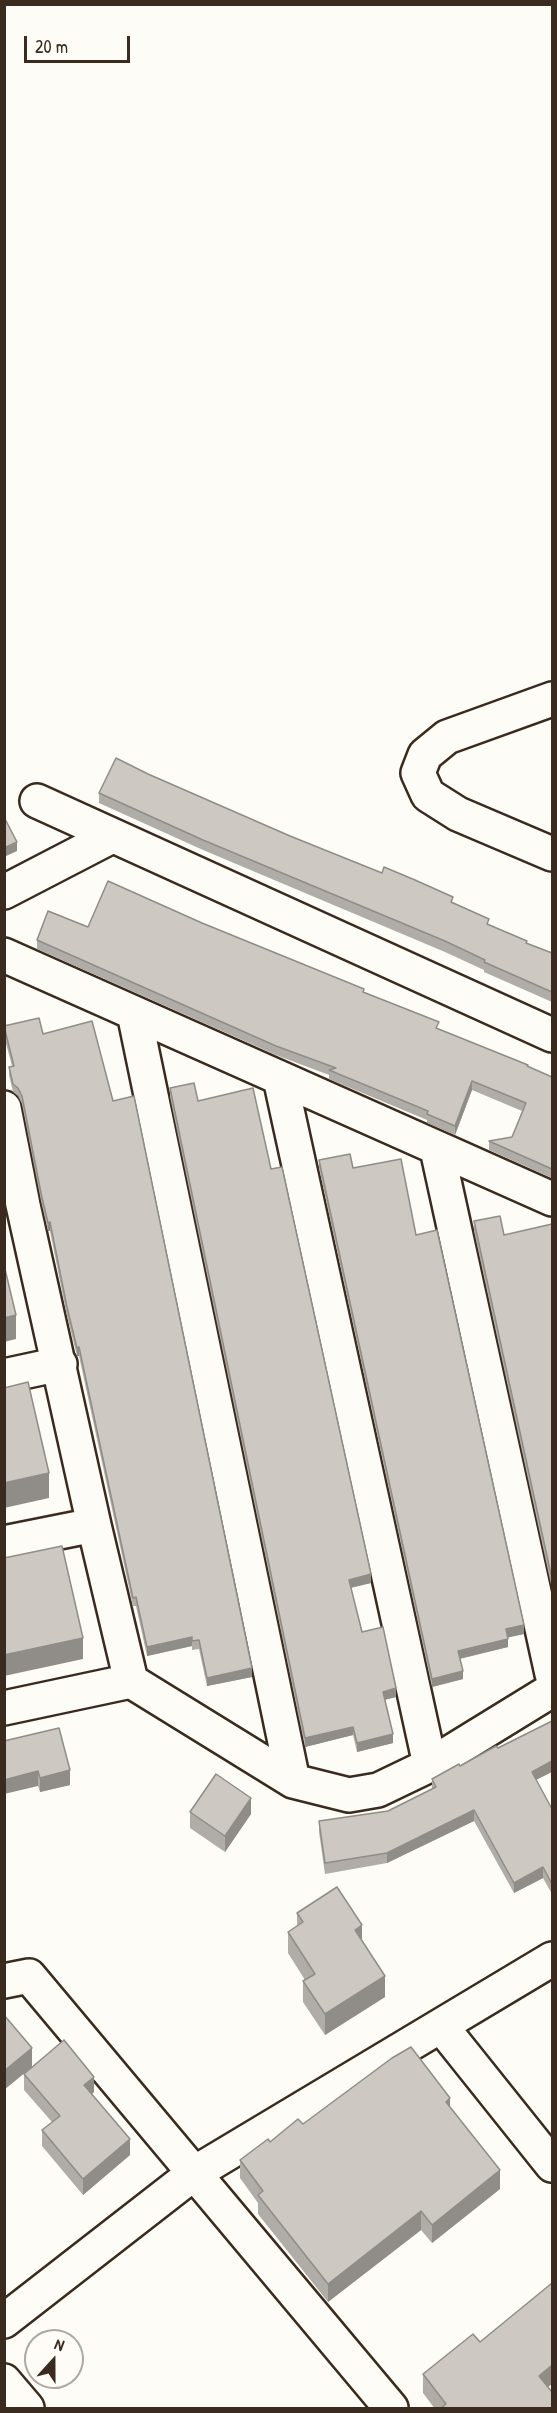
<!DOCTYPE html>
<style>
body{margin:0}
#map{position:relative;width:557px;height:2413px;overflow:hidden;background:#fdfcf7;font-family:"Patrick Hand",sans-serif}
canvas{display:block}
.frame{position:absolute;inset:0;border:6px solid #3b2a1e;pointer-events:none}
.north{position:absolute;left:24px;top:2329px;width:60px;height:60px;box-sizing:border-box;background:#fdfcf7;border:2px solid #afa8a0;border-radius:50%;rotate:21deg;font-size:16px;font-weight:700;line-height:24px;text-align:center;color:#3b2a1e}
.north::after{content:'';display:block;margin:auto;width:21px;height:27px;background:#3b2a1e;clip-path:polygon(50% 0,100% 100%,50% 72%,0 100%)}
.scale{position:absolute;left:24px;top:36px;width:106px;height:27px;box-sizing:border-box;border:3px solid #3b2a1e;border-top:0;padding-left:8px;font-size:18px;line-height:21px;white-space:nowrap;color:#3b2a1e;-webkit-text-stroke:4px #fdfcf7;paint-order:stroke}
</style>
<div id="map">
<canvas width="557" height="2413"></canvas>
<div class="frame"></div>
<div class="north">N</div>
<div class="scale">20 m</div>
</div>
<script>
const context = document.querySelector('canvas').getContext('2d');
context.lineJoin = 'round';
const poly = rows => new Path2D(rows.map(r => 'M' + r).join(''));
function trace(path, color, width, dash) { context.strokeStyle = color; context.lineWidth = width; context.lineCap = dash ? 'butt' : 'round'; context.setLineDash(dash || []); context.stroke(path); }
function fill(path, color) { context.fillStyle = color; context.fill(path, 'evenodd'); }
const minor = poly([
 [552,699,447,737,425,755,418,773,428,795,458,814,552,854],
 [37,801,552,1035],
 [4,892,112,836],
 [4,955,552,1199],
 [134,1013,293,1781],
 [280,1078,430,1765],
 [4,1108,23,1205,94,1525,131,1681,293,1781,349,1795,378,1790,430,1765,552,1690],
 [437,1149,552,1674],
 [4,1376,60,1364],
 [4,1543,94,1525],
 [4,1708,131,1681],
 [4,1981,29,1976,391,2408],
 [441,2026,552,2165],
 [4,2321,193,2174,552,1959],
 [4,2381,27,2408]
]);
const wall = poly([
 [148,774,290,836,453,902,489,925,527,943,552,953,552,1002,484,972,484,970,445,952,203,850,99,803,99,793],
 [202,923,364,992,439,1029,552,1077,552,1178,489,1150,489,1141,512,1137,522,1111,472,1090,455,1135,427,1123,427,1120,329,1079,329,1075,276,1055,37,949,37,940,88,927],
 [4,1026,43,1034,252,1677,207,1686,199,1649,192,1650,192,1646,147,1656,136,1606,133,1606,79,1356,77,1356,67,1316,50,1231,48,1231,41,1201,22,1104,18,1096,13,1092,9,1075,9,1067,12,1066,4,1036],
 [170,1088,198,1101,371,1583,351,1588,362,1632,396,1697,385,1700,393,1743,357,1752,353,1735,305,1747,170,1097],
 [319,1160,416,1235,524,1634,508,1637,508,1647,460,1659,463,1679,432,1687,319,1168],
 [474,1221,504,1235,552,1224,552,1589,474,1231],
 [4,1741,70,1785,40,1792,38,1786],
 [498,1748,536,1780,552,1809,552,1894,543,1878,514,1893,474,1821,387,1863,325,1874,319,1832,319,1821,388,1811,432,1789,432,1779,460,1766],
 [190,1812,251,1814,225,1852,190,1828],
 [297,1913,362,1941,385,1997,325,2035,303,2002,303,1981,305,1980,288,1953,288,1932,297,1926],
 [24,2074,94,2092,92,2094,130,2155,83,2195,42,2146,42,2130,52,2122,24,2090],
 [450,2107,500,2189,432,2243,421,2230,328,2302,258,2214,258,2203,240,2178,240,2160,270,2142,303,2124],
 [480,2342,548,2387,552,2409,435,2409,423,2393,423,2374]
]);
const shadedWall = poly([
 [17,842,17,851,4,857,4,848],
 [472,1081,472,1090,455,1135,455,1126],
 [50,1222,50,1231,48,1231,48,1223],
 [16,1315,16,1339,4,1342,4,1318],
 [79,1347,79,1356,77,1356,77,1348],
 [49,1473,49,1498,4,1508,4,1483],
 [371,1574,371,1583,349,1588,349,1580],
 [524,1625,524,1634,506,1638,506,1629],
 [192,1637,192,1646,147,1656,147,1647],
 [83,1638,83,1659,4,1676,4,1655],
 [508,1639,508,1647,458,1659,458,1651],
 [252,1668,252,1677,207,1686,207,1678],
 [463,1671,463,1679,432,1687,432,1679],
 [396,1688,396,1697,383,1700,383,1692],
 [353,1727,353,1735,305,1747,305,1738],
 [393,1734,393,1743,357,1752,357,1743],
 [552,1761,552,1772,532,1782,532,1772],
 [70,1770,70,1785,40,1792,40,1778],
 [38,1771,38,1786,4,1794,4,1780],
 [251,1798,251,1814,225,1852,225,1836],
 [474,1810,474,1821,387,1863,387,1853],
 [543,1867,543,1878,514,1893,514,1883],
 [362,1925,362,1945,355,1930],
 [385,1976,385,1997,325,2035,325,2014],
 [32,2048,32,2067,4,2090,4,2071],
 [94,2077,94,2092,84,2101,84,2085],
 [450,2098,450,2117,446,2102],
 [130,2139,130,2155,83,2195,83,2179],
 [500,2170,500,2189,432,2243,432,2225],
 [421,2211,421,2230,328,2302,328,2284],
 [552,2365,552,2384,539,2394,539,2376]
]);
const building = poly([
 [116,758,148,774,290,836,382,873,384,867,415,880,453,897,451,902,489,919,487,924,527,941,526,943,552,953,552,992,484,962,485,960,445,941,203,840,99,793,116,758],
 [4,817,17,842,4,848,4,817],
 [108,881,202,923,364,989,363,992,439,1022,436,1028,528,1065,527,1066,552,1077,552,1169,489,1141,512,1137,526,1103,472,1081,455,1126,427,1114,428,1111,329,1070,336,1068,276,1046,37,940,48,911,88,927,108,881],
 [39,1018,43,1034,92,1021,113,1101,134,1096,252,1668,207,1678,199,1640,192,1641,192,1637,147,1647,136,1597,133,1598,79,1347,77,1348,67,1307,50,1222,48,1223,41,1193,22,1096,18,1088,13,1084,9,1067,14,1066,4,1026,39,1018],
 [194,1083,198,1101,253,1088,271,1169,282,1167,371,1574,349,1580,362,1632,383,1627,396,1688,383,1692,393,1734,357,1743,353,1727,305,1738,170,1088,194,1083],
 [350,1154,353,1168,401,1159,416,1235,437,1230,524,1625,506,1629,508,1639,458,1651,463,1671,432,1679,319,1160,350,1154],
 [500,1216,504,1235,552,1224,552,1579,474,1221,500,1216],
 [4,1265,16,1315,4,1318,4,1265],
 [28,1382,49,1473,4,1483,4,1388,28,1382],
 [62,1546,83,1638,4,1655,4,1558,62,1546],
 [552,1721,552,1761,532,1772,552,1809,552,1884,543,1867,514,1883,474,1810,387,1853,325,1863,319,1821,388,1811,436,1787,432,1779,459,1764,460,1766,496,1746,498,1748,552,1721],
 [59,1728,70,1770,40,1778,38,1771,4,1780,4,1741,59,1728],
 [216,1774,251,1798,225,1836,190,1812,216,1774],
 [337,1887,362,1925,355,1930,385,1976,325,2014,303,1981,315,1974,288,1932,303,1922,297,1913,337,1887],
 [4,2015,32,2048,4,2071,4,2015],
 [64,2040,94,2077,84,2085,130,2139,83,2179,42,2130,60,2116,24,2074,64,2040],
 [411,2047,450,2098,446,2102,500,2170,432,2225,421,2211,328,2284,258,2195,263,2191,240,2160,268,2139,270,2142,298,2119,303,2124,392,2058,411,2047],
 [552,2283,552,2365,539,2376,552,2392,552,2409,440,2409,446,2404,423,2374,473,2334,480,2342,552,2283]
]);
trace(minor, '#3b2a1e', 38);
trace(minor, '#fdfcf7', 33);
fill(wall, '#b0aca7');
fill(shadedWall, '#908c88');
fill(building, '#cdc8c2');
trace(building, '#908c88', 1.5);
</script>
